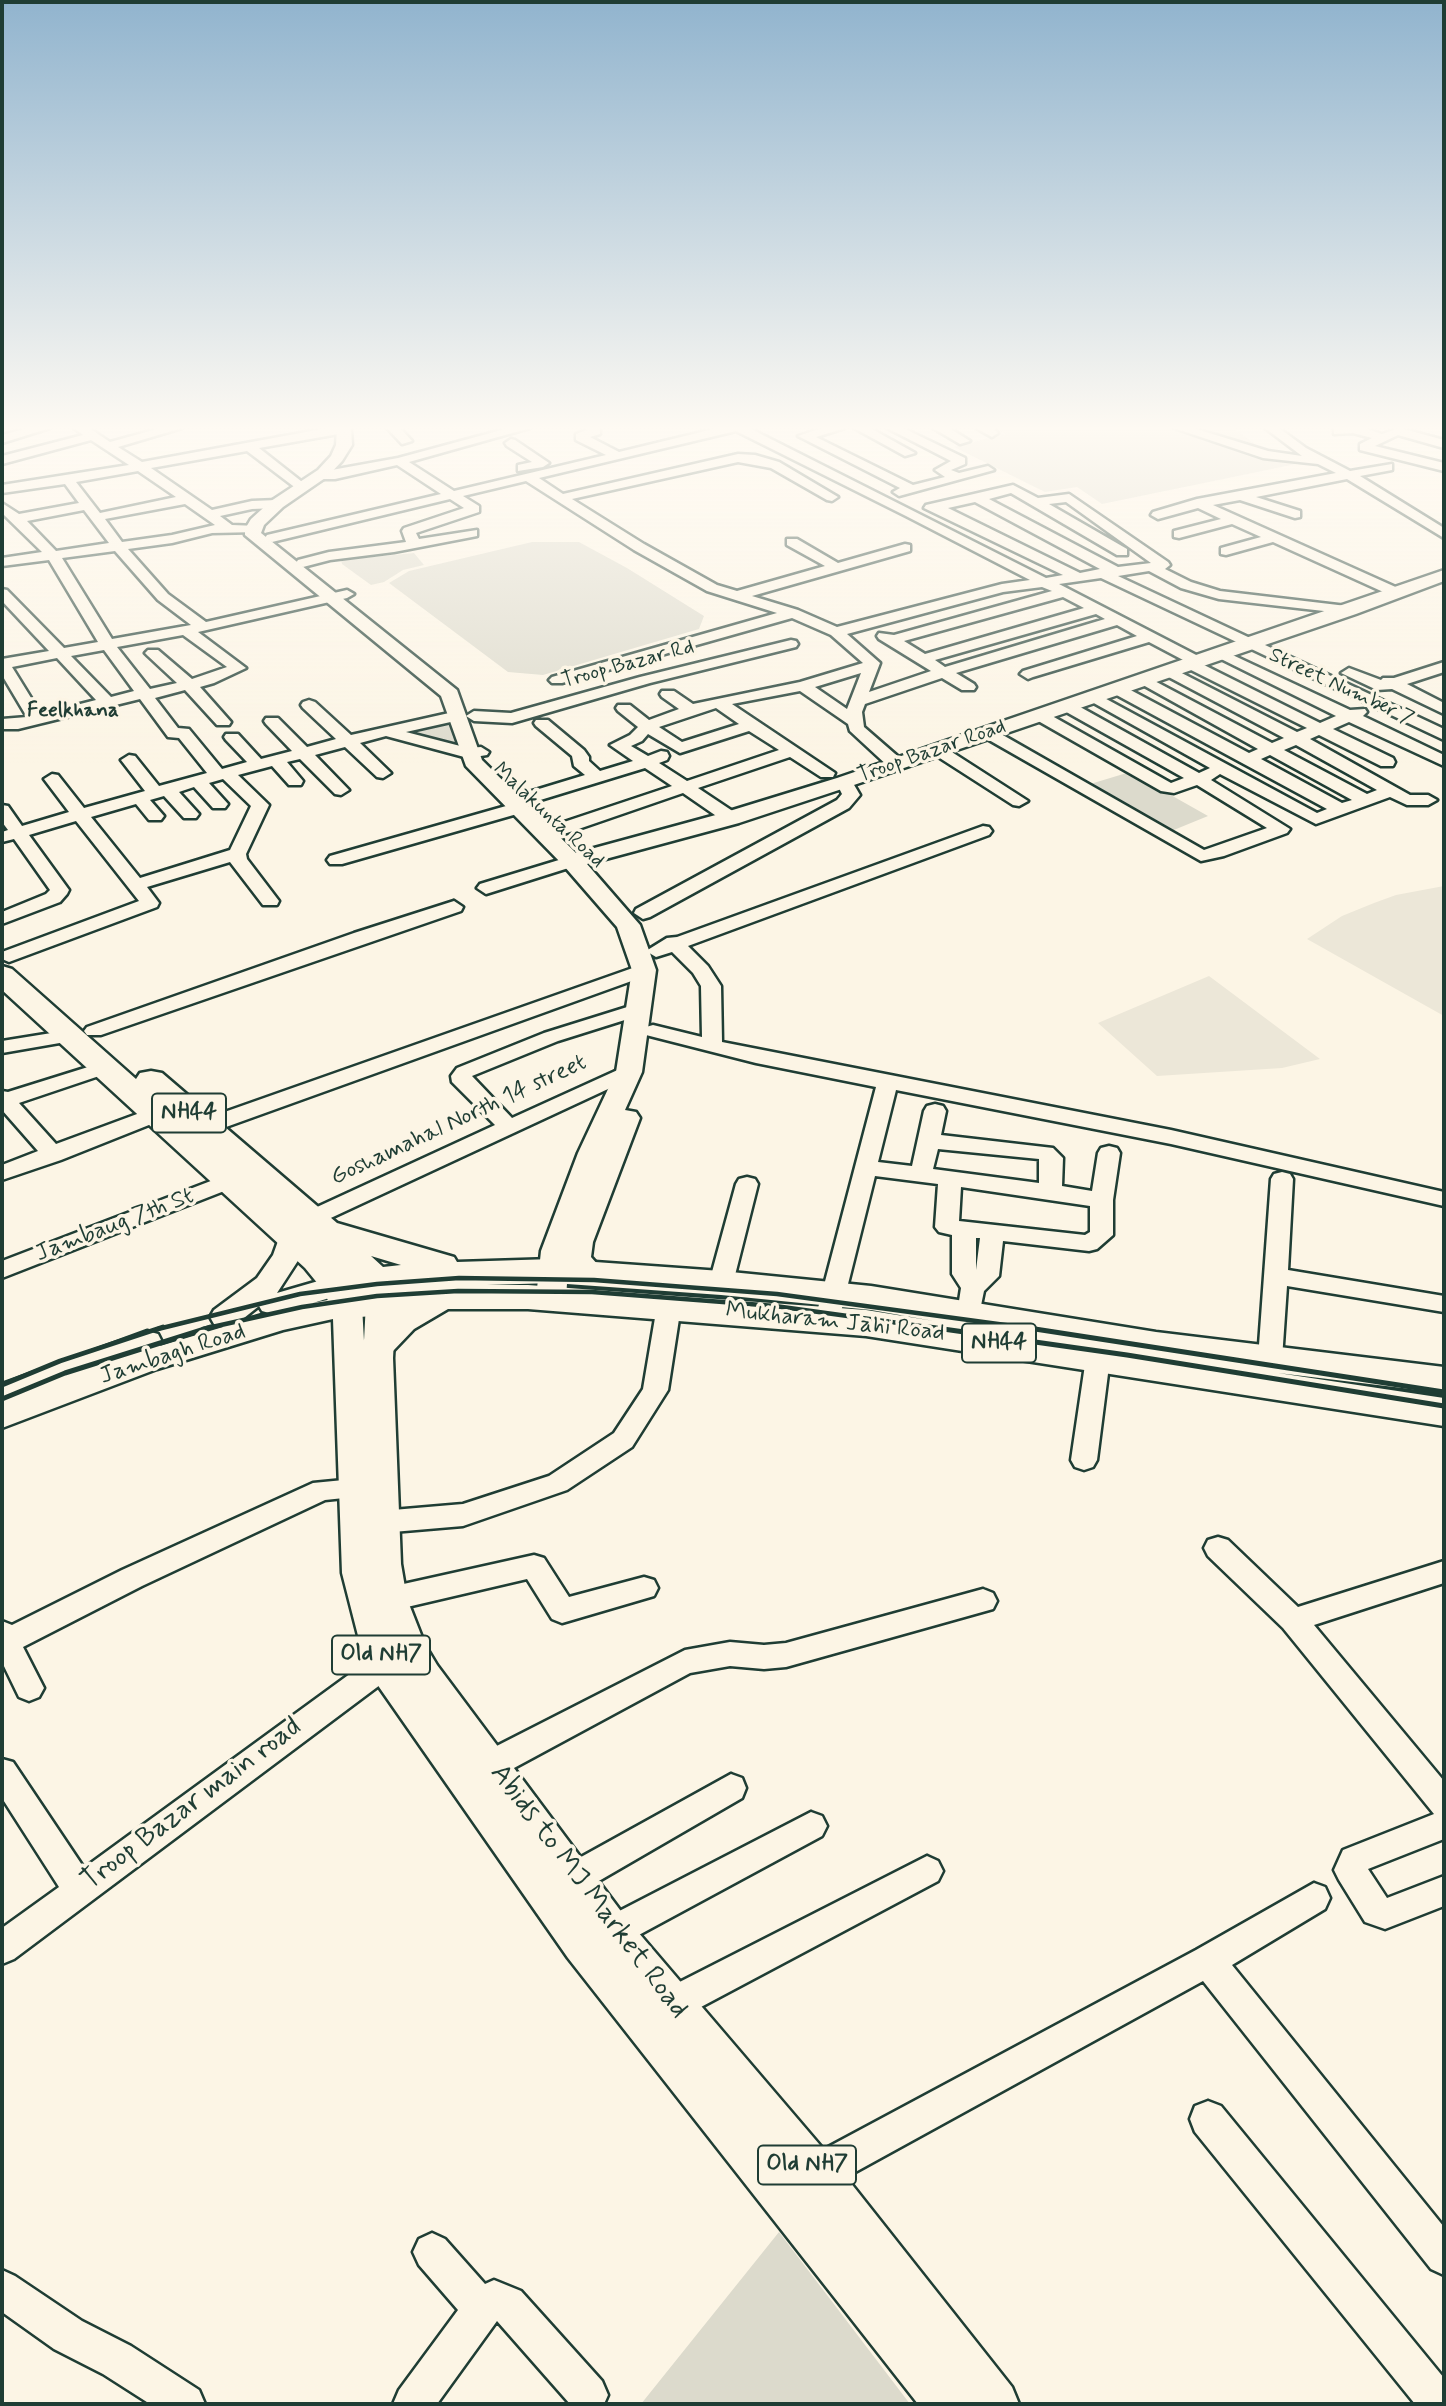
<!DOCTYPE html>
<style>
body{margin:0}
#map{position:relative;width:1446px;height:2406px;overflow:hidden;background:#fcf5e5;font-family:Mynerve,sans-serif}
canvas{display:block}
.frame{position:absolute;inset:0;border:4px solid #1f3d34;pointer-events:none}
</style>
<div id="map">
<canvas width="1446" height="2406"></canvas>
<div class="frame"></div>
</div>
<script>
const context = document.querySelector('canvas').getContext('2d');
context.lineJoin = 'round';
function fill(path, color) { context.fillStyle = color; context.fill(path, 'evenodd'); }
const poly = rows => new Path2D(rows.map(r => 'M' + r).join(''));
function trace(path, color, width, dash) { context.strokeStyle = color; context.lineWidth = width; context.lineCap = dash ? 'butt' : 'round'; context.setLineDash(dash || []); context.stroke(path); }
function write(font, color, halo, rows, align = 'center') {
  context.font = font + ' Mynerve,sans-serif'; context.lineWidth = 7; context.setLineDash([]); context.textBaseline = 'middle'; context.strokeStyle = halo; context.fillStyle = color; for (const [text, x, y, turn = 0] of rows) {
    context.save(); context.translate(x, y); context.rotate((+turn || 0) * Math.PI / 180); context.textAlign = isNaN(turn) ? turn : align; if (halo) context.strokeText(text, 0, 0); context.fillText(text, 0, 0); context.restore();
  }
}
const built = poly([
 [1444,886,1444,1016,1307,939,1342,916,1374,903,1396,895],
 [1209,976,1320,1059,1282,1068,1157,1076,1098,1023]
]);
const green = poly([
 [995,428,1233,428,1267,453,1290,451,1306,462,1102,504,1077,487,1045,492,954,447,1005,434],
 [532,542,579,542,627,568,704,616,699,629,543,675,508,672,389,583,409,571],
 [414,553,424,565,403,570,384,582,371,585,342,564,341,560],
 [454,719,459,747,407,734],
 [1130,772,1208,816,1164,834,1087,785],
 [779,2232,910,2404,641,2404]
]);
const minor = poly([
 [29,428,50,428,2,443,2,435,29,428],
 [74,428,89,428,110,442,161,428,182,428,118,447,142,462,328,428,350,429,344,433,259,448,306,485,307,488,301,492,247,451,151,468,212,510,252,501,277,500,284,504,277,508,252,509,220,516,232,525,258,526,258,532,212,533,172,543,128,549,168,594,206,622,347,590,354,594,347,598,198,632,246,668,214,683,200,687,231,722,229,725,217,725,185,690,155,698,178,728,189,729,222,769,247,762,226,740,224,737,226,734,238,734,261,759,292,751,266,724,264,721,266,718,278,718,307,747,336,739,303,708,301,705,303,702,309,700,315,702,351,735,458,711,464,713,466,716,464,719,406,732,468,748,481,747,489,752,487,755,468,758,386,736,360,743,391,773,383,778,377,777,345,747,315,755,349,790,341,795,335,794,300,759,287,762,303,781,301,785,289,785,272,766,238,775,269,805,246,854,247,859,279,901,277,905,263,905,230,862,147,887,159,903,157,907,9,962,2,959,2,952,139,901,76,821,29,835,69,890,67,894,60,902,2,924,2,912,46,894,50,890,14,839,2,842,2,832,8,830,2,822,2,805,8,806,22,826,69,812,44,779,52,774,58,775,84,808,145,791,121,760,129,755,135,756,159,786,207,773,179,738,168,737,140,699,18,729,2,729,2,719,27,717,2,675,2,659,49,651,2,601,2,589,7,590,64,648,98,642,49,560,2,566,2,558,42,552,2,513,2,503,19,514,79,503,65,484,2,493,2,485,129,465,91,440,2,464,2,456,83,435,74,428],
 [138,471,176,497,100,513,76,482,138,471],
 [185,504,215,525,172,535,122,542,105,519,185,504],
 [84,510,109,543,56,551,27,521,84,510],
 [115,551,158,600,191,625,112,639,62,558,115,551],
 [183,635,227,667,192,679,158,650,148,650,145,653,148,656,177,683,150,689,117,647,183,635],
 [104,650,134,691,111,697,71,656,104,650],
 [57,658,96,700,41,714,12,667,57,658],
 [223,779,251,806,230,850,140,878,91,817,136,804,149,820,161,820,164,816,150,800,164,796,184,818,196,818,199,814,179,792,194,787,213,808,225,808,228,804,209,783,223,779],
 [387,428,400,428,412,441,402,444,387,428],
 [509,428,530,428,409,462,454,491,606,455,576,440,576,434,587,430,585,428,600,428,600,434,590,437,619,452,718,428,749,428,1046,578,1063,575,924,508,926,505,1013,485,1038,498,1069,494,1168,562,1170,565,1165,569,1191,582,1220,591,1355,607,1357,610,1350,614,1219,599,1181,588,1149,571,1118,576,1444,729,1444,740,1101,578,1059,584,1202,658,1205,661,1202,664,1320,723,1336,716,1211,654,1214,651,1224,651,1350,710,1365,709,1367,712,1363,716,1444,755,1444,766,1349,722,1333,729,1393,758,1395,762,1393,766,1381,766,1319,735,1310,739,1410,795,1428,795,1437,800,1428,805,1407,805,1390,797,1316,824,1220,774,1211,780,1290,829,1287,833,1224,856,1201,861,982,736,980,733,982,730,994,730,1204,850,1267,828,1197,785,1174,793,1161,791,1033,718,1031,715,1033,712,1045,712,1171,783,1184,778,1061,709,1059,706,1061,703,1073,703,1199,773,1210,768,1083,697,1085,694,1097,694,1317,813,1327,809,1111,692,1109,689,1111,686,1123,686,1249,753,1258,749,1134,680,1142,675,1147,677,1272,743,1284,738,1163,674,1160,671,1163,668,1168,666,1297,732,1307,728,1185,667,1182,664,1185,661,1149,642,1033,677,1028,679,1020,674,1023,671,1137,636,1117,625,956,673,974,684,976,687,974,690,962,690,942,678,865,704,862,712,864,727,902,760,904,764,902,768,896,769,890,768,850,731,848,724,800,691,732,704,835,773,833,777,821,777,790,757,698,788,737,814,740,818,737,822,725,822,683,793,567,833,561,834,552,829,555,825,672,786,645,768,524,805,527,808,524,812,342,864,330,864,327,860,330,856,506,806,503,803,506,799,585,775,574,766,572,756,536,726,534,723,536,720,548,720,584,750,589,757,589,761,600,771,633,761,610,745,630,735,638,727,618,711,616,708,618,705,630,705,649,720,679,709,662,697,660,694,662,691,674,691,693,704,800,682,863,663,831,635,792,618,562,683,552,683,549,680,552,677,777,613,707,591,634,550,526,481,463,496,479,506,479,512,416,533,419,539,477,530,477,536,472,537,394,552,330,560,303,567,296,563,298,560,329,552,406,542,402,531,404,528,464,508,450,499,272,542,265,538,267,535,441,494,397,465,335,479,315,479,315,473,398,458,509,428],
 [736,431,906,516,1030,580,1002,584,837,627,798,610,752,596,910,551,910,545,905,544,838,563,797,539,787,539,787,545,825,566,737,591,717,585,644,544,572,499,738,462,771,468,827,500,832,501,838,497,779,462,755,455,738,454,563,494,539,478,736,431],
 [1011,493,1117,555,1127,555,1127,549,1049,504,1066,502,1151,563,1118,567,989,499,1011,493],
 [975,502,1100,569,1080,573,948,508,975,502],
 [1042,587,1052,591,894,635,879,633,877,636,879,639,931,671,869,692,880,663,847,634,1003,592,1042,587],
 [1063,597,1084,608,925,654,904,641,1063,597],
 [1096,614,1105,619,945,667,935,660,1096,614],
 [861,673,847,709,815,687,861,673],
 [716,708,739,724,682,742,659,727,716,708],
 [749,731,779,750,687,781,659,763,667,760,669,756,667,752,661,751,648,756,631,746,642,741,648,734,680,753,749,731],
 [1296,745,1377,790,1367,794,1284,750,1296,745],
 [1270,755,1352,800,1342,803,1261,759,1270,755],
 [822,428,845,428,816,437,913,485,945,477,935,470,951,461,887,428,903,428,965,458,965,464,951,470,959,473,988,466,994,470,899,496,893,492,900,488,798,436,822,428],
 [854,428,870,428,915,453,905,456,854,428],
 [933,428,949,428,970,441,960,444,933,428],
 [976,428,992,428,998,433,992,437,976,428],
 [1174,428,1193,428,1268,451,1302,456,1265,428,1279,428,1306,448,1350,471,1392,464,1392,470,1360,476,1444,528,1444,538,1347,479,1256,497,1300,511,1300,517,1295,518,1240,500,1213,505,1400,589,1400,595,1390,595,1273,542,1226,555,1221,554,1221,548,1261,537,1232,524,1179,538,1174,537,1174,531,1221,519,1198,508,1158,519,1151,515,1153,512,1197,499,1336,473,1318,464,1263,458,1174,428],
 [1334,428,1364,428,1382,434,1400,428,1444,440,1444,448,1398,435,1375,446,1444,463,1444,471,1360,450,1360,444,1372,438,1353,433,1334,434,1334,428],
 [511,439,515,440,549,463,543,467,518,471,518,465,532,462,507,446,505,443,511,439],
 [791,640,796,641,798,644,796,647,650,683,512,723,474,721,466,716,474,711,511,713,640,677,791,640],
 [1444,662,1444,672,1407,684,1444,703,1444,714,1392,689,1377,690,1341,673,1349,668,1381,680,1383,678,1394,678,1444,662],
 [938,745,944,747,1028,801,1019,806,1013,805,932,753,930,750,938,745],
 [844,777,850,778,860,795,849,808,650,917,643,919,634,913,636,909,837,800,842,794,836,782,844,777],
 [983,826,989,827,992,831,989,835,688,946,708,966,721,986,722,1042,1171,1130,1444,1192,1444,1206,1171,1144,896,1090,878,1162,912,1166,924,1111,927,1106,935,1104,943,1106,946,1111,941,1135,1053,1148,1063,1158,1062,1186,1092,1191,1098,1153,1101,1148,1109,1146,1117,1148,1120,1153,1113,1200,1113,1235,1097,1249,1089,1251,1003,1241,999,1276,984,1291,978,1320,969,1323,960,1320,957,1314,961,1288,952,1274,952,1235,939,1232,935,1227,938,1184,875,1176,841,1312,838,1318,829,1320,820,1318,817,1312,876,1087,756,1063,646,1035,643,1031,646,1027,653,1025,702,1037,701,986,693,973,672,952,656,957,646,951,667,938,677,937,983,826],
 [938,1149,1039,1159,1039,1183,933,1169,938,1149],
 [961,1187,1090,1206,1090,1232,1085,1235,959,1221,961,1187],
 [976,1238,980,1238,976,1270,976,1238],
 [572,856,578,857,581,861,578,865,486,894,477,888,480,884,572,856],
 [454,901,463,907,461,911,101,1035,87,1035,84,1031,87,1027,354,933,454,901],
 [644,964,654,970,651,974,215,1131,207,1133,199,1131,196,1126,199,1121,644,964],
 [640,1003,647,1005,650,1009,647,1013,558,1041,472,1076,512,1118,622,1068,636,1068,639,1072,636,1076,320,1223,312,1226,304,1223,301,1218,304,1213,495,1125,452,1082,451,1076,457,1068,544,1033,640,1003],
 [70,1030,77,1032,80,1036,77,1040,2,1053,2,1041,70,1030],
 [104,1062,111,1064,114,1068,111,1072,19,1103,56,1144,156,1107,164,1109,167,1114,164,1119,61,1160,2,1180,2,1165,38,1151,2,1110,2,1091,8,1092,104,1062],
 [1282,1172,1290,1174,1293,1179,1288,1270,1444,1296,1444,1312,1287,1286,1282,1359,1279,1365,1270,1368,1261,1365,1258,1359,1271,1179,1274,1174,1282,1172],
 [229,1174,237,1176,240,1181,237,1186,2,1278,2,1261,229,1174],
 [747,1177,755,1179,758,1184,733,1283,729,1289,721,1291,713,1289,709,1283,736,1184,739,1179,747,1177],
 [669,1298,678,1300,681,1306,668,1390,632,1447,567,1490,463,1526,381,1533,371,1530,367,1522,371,1514,381,1511,463,1504,549,1476,614,1433,643,1389,657,1306,660,1300,669,1298],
 [1098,1349,1107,1352,1110,1358,1097,1460,1093,1467,1084,1470,1075,1467,1071,1460,1086,1358,1089,1352,1098,1349],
 [354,1479,363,1482,367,1489,363,1496,325,1500,142,1586,23,1647,44,1688,39,1697,29,1701,19,1697,2,1662,2,1621,12,1625,122,1570,313,1483,354,1479],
 [1218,1537,1228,1540,1298,1607,1444,1561,1444,1583,1314,1625,1444,1781,1444,1839,1368,1869,1387,1898,1444,1876,1444,1906,1385,1929,1365,1922,1339,1880,1334,1870,1343,1850,1434,1814,1283,1628,1208,1556,1204,1548,1208,1540,1218,1537],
 [534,1555,544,1558,569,1597,644,1577,654,1580,658,1588,654,1596,562,1623,552,1619,527,1579,390,1611,380,1607,376,1599,380,1591,390,1587,534,1555],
 [983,1589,993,1593,997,1601,993,1609,786,1667,764,1669,730,1666,690,1673,501,1775,490,1778,479,1775,475,1765,479,1755,685,1650,730,1642,764,1645,786,1643,983,1589],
 [394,1646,404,1649,409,1658,404,1667,14,1959,2,1964,2,1928,59,1887,2,1798,2,1759,13,1762,84,1868,384,1649,394,1646],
 [731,1774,742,1778,746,1788,742,1798,585,1889,574,1893,563,1889,558,1878,563,1867,731,1774],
 [811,1812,822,1816,827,1826,822,1836,624,1943,612,1948,600,1943,596,1932,600,1921,811,1812],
 [927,1856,938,1861,943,1871,938,1881,684,2016,672,2021,660,2016,655,2004,660,1992,927,1856],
 [1314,1883,1325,1887,1330,1898,1325,1909,1232,1965,1444,2227,1444,2275,1431,2269,1203,1981,828,2187,815,2192,802,2187,797,2174,802,2161,1196,1950,1314,1883],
 [1208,2101,1221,2106,1444,2378,1444,2404,1415,2404,1195,2132,1190,2119,1195,2106,1208,2101],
 [432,2233,445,2239,485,2284,494,2280,521,2291,602,2381,608,2395,604,2404,570,2404,497,2321,437,2404,393,2404,399,2390,458,2310,419,2265,413,2252,419,2239,432,2233],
 [2,2270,15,2276,82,2321,131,2346,199,2390,205,2404,150,2404,103,2374,54,2349,2,2312,2,2270]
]);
const major = poly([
 [337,428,351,428,352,445,342,461,328,476,283,507,264,525,261,533,457,690,482,760,576,853,723,813,837,778,1444,570,1444,581,1356,614,851,786,739,823,587,864,640,925,656,970,642,1072,625,1110,636,1112,640,1118,593,1242,591,1257,606,1274,601,1281,591,1284,581,1281,568,1269,566,1298,561,1305,551,1308,541,1305,536,1298,541,1251,578,1153,616,1072,632,970,617,927,564,866,466,766,441,696,245,535,245,529,251,519,271,501,318,470,331,456,336,445,337,428],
 [292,1227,302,1230,306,1237,301,1256,277,1293,339,1275,349,1278,354,1285,349,1292,313,1303,347,1296,358,1299,362,1306,364,1341,366,1302,359,1279,364,1272,374,1269,384,1272,389,1279,396,1302,393,1358,401,1564,407,1599,425,1645,437,1665,626,1918,831,2158,1012,2387,1019,2404,918,2404,568,1958,370,1674,365,1663,342,1573,333,1319,283,1330,157,1369,2,1428,2,1384,147,1331,158,1334,162,1342,160,1346,223,1327,214,1324,210,1317,214,1310,257,1278,273,1255,282,1230,292,1227],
 [259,1306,262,1311,269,1313,239,1322,259,1306]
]);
const highway = poly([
 [2,966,12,969,136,1079,140,1073,151,1071,162,1073,337,1223,454,1257,457,1262,553,1259,721,1271,871,1286,1156,1332,1444,1367,1444,1393,1278,1373,1444,1398,1444,1426,866,1336,528,1309,448,1309,414,1329,393,1351,380,1355,367,1351,362,1342,385,1315,347,1318,335,1315,323,1290,305,1268,2,990,2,966],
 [371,1256,401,1265,383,1267,371,1256],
 [553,1283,721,1295,871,1310,934,1321,866,1310,528,1285,487,1285,553,1283]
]);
const railFar1 = poly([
 [158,1329,300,1294,377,1284,459,1278,594,1280,777,1294,1035,1329],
 [203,1329,302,1307,377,1296,458,1291,592,1292,775,1306,942,1329]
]);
const rail = poly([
 [929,1327,1127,1355,1444,1406],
 [1022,1327,1444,1392],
 [2,1385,60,1361,163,1327],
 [2,1399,65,1373,211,1327]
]);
const farStreetnames = [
 ["Troop Bazar Rd",628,665,-15],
 ["Street Number 7",1341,688,25],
 ["Troop Bazar Road",932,752,-19],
 ["Malakunta Road",548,816,43]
];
const farNeighbourhoodnames = [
 ["Feelkhana",73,712]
];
const shields = [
 [189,1113,74],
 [999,1343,74],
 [381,1655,98],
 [807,2165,98]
];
const shieldNames = [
 ["NH44",189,1113],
 ["NH44",999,1343],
 ["Old NH7",381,1655],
 ["Old NH7",807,2165]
];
const streetNames = [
 ["Goshamahal North 14 street",459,1121,-25],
 ["Jambaug 7th St",115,1226,-21],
 ["Mukharam Jahi Road",835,1323,6],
 ["Jambagh Road",173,1355,-18]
];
const nearStreetnames = [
 ["Troop Bazar main road",192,1805,-37],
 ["Abids to MJ Market Road",588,1892,53]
];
fill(built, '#ece7d8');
fill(green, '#dcdacc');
trace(minor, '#1f3d34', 5);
trace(major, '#1f3d34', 5);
trace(highway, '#1f3d34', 5);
fill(minor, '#fcf5e5');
fill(major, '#fcf5e5');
fill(highway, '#fcf5e5');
trace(railFar1, '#1f3d34', 4.5);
trace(rail, '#1f3d34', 5);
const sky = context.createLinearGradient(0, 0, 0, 765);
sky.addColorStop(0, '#91b4ce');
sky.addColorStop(0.56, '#fefaf3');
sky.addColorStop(1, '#fefaf300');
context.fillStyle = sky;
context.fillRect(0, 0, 1446, 765);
write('21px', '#1f3d34', '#fcf5e5', farStreetnames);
write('bold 21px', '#1f3d34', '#fcf5e5', farNeighbourhoodnames);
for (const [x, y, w] of shields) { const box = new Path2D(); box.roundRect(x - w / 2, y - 19.5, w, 39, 5); context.fillStyle = '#fcf5e5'; context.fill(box); trace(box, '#1f3d34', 2); }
write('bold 23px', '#1f3d34', null, shieldNames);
write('24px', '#1f3d34', '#fcf5e5', streetNames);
write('28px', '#1f3d34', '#fcf5e5', nearStreetnames);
</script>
